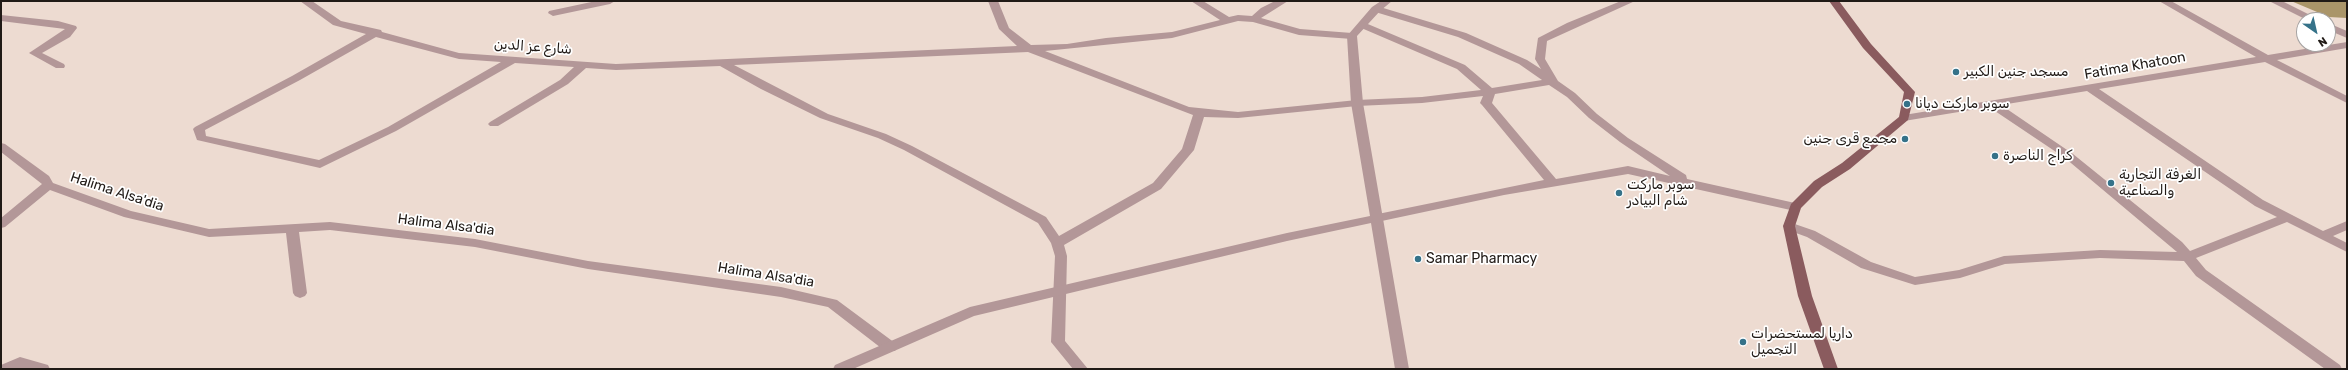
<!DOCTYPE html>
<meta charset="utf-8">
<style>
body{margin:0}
#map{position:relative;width:2348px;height:370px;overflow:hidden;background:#eddbd1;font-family:Rubik,sans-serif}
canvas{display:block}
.frame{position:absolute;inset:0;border:2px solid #201a16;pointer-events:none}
.north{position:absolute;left:2296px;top:12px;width:40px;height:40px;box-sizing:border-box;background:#fff;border:1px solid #a6a3a2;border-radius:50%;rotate:146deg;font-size:11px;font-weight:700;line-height:16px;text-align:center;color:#201a16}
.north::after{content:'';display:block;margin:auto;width:14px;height:18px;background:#357289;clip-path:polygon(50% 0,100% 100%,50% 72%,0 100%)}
</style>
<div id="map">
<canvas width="2348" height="370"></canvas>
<div class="frame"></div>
<div class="north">N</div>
</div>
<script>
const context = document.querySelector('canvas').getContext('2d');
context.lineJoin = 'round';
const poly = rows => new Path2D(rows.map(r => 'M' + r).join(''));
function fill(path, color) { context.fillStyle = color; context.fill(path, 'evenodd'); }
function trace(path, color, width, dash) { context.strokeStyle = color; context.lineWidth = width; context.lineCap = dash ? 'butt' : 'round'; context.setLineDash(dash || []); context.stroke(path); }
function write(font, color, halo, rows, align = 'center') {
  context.font = font + ' Rubik,Vazirmatn,sans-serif'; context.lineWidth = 3.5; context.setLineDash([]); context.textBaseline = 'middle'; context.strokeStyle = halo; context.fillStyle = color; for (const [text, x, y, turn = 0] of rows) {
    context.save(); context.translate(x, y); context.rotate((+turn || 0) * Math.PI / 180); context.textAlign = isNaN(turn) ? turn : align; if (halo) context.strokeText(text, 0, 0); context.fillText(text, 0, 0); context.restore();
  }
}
const minor = poly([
 [300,1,312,1,341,21,381,30,382,32,459,53,616,64,1017,46,999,29,988,1,998,1,1009,28,1031,45,1067,44,1106,38,1172,32,1220,20,1191,1,1203,1,1229,17,1238,15,1252,16,1261,8,1275,1,1288,1,1261,18,1300,29,1352,33,1357,36,1352,39,1299,35,1253,22,1238,21,1172,38,1045,51,1189,107,1238,112,1357,100,1422,97,1481,90,1457,69,1359,27,1358,25,1363,22,1465,65,1492,88,1542,80,1519,64,1458,37,1372,11,1372,7,1380,7,1466,33,1527,60,1541,69,1535,59,1538,38,1567,23,1621,1,1635,1,1547,41,1545,59,1558,81,1575,93,1597,114,1628,138,1686,175,1687,179,1795,203,1801,207,1795,211,1628,174,1504,195,1377,222,1371,218,1373,215,1544,180,1482,105,1480,103,1483,96,1422,103,1357,106,1238,118,1204,117,1194,150,1161,189,1064,245,1067,256,1065,341,1088,369,1073,369,1051,342,1055,256,1051,243,1038,223,904,150,878,138,820,118,761,89,720,66,616,70,586,68,568,84,498,126,490,126,488,124,490,122,560,80,574,67,515,63,396,131,320,168,197,140,193,129,195,127,292,76,366,34,333,25,300,1],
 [376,37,459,59,501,62,388,127,319,160,206,136,205,130,300,80,376,37],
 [1028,52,1193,115,1182,149,1153,183,1059,236,1046,217,912,146,886,134,828,114,734,65,1028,52],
 [1549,85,1567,97,1589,118,1620,142,1670,176,1628,166,1556,179,1492,103,1495,94,1549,85],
 [596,1,615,1,610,4,553,16,548,13,549,11,596,1],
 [2159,1,2171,1,2268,55,2347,42,2347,48,2277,60,2347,96,2347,103,2265,62,2099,89,2263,200,2323,231,2347,221,2347,230,2333,236,2347,243,2347,252,2287,222,2196,258,2206,270,2340,365,2342,369,2325,369,2196,276,2184,261,2100,258,2005,264,1960,278,1915,285,1861,268,1807,237,1785,229,1783,226,1789,222,1815,231,1871,262,1915,277,1959,270,2004,256,2100,250,2177,252,2065,158,1989,107,1904,121,1898,118,1904,115,2256,57,2159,1],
 [2087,91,2255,206,2277,217,2190,251,2182,242,2073,154,2001,105,2087,91],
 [2269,1,2282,1,2320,20,2307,20,2269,1],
 [1,15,58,21,76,26,77,28,70,37,42,53,64,64,65,66,64,68,56,68,29,53,65,29,1,21,1,15],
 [2328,23,2347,31,2347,38,2328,30,2328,23],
 [1,143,5,144,49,176,53,183,131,211,209,229,330,222,475,239,588,261,781,287,837,300,895,343,897,347,895,351,885,351,828,307,781,297,588,269,475,247,330,230,299,232,307,293,305,296,300,298,295,296,293,293,286,233,209,237,124,217,50,190,5,227,1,228,1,218,42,184,1,152,1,143],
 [20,357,48,365,50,369,1,369,1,365,20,357]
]);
const tertiary = poly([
 [1381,1,1392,1,1380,11,1357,36,1363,103,1409,369,1395,369,1371,223,1287,241,974,316,853,369,833,369,835,365,970,307,1287,233,1370,216,1351,103,1347,36,1372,7,1381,1]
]);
const primary = poly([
 [1829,1,1839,1,1871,44,1915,92,1908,120,1850,169,1822,187,1801,208,1795,226,1812,296,1838,369,1824,369,1798,296,1783,226,1791,204,1814,181,1842,163,1899,117,1904,92,1863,48,1829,1]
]);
const wall = poly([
 [2291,1,2347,1,2347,18,2329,17]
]);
const markers = [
 [1956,72,4,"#357289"],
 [1907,104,4,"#357289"],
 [1905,139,4,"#357289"],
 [1995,156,4,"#357289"],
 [2111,183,4,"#357289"],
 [1619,193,4,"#357289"],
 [1418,259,4,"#357289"],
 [1743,342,4,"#357289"]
];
const streetNames = [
 ["شارع عز الدين",533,47,4],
 ["Fatima Khatoon",2135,66,-10],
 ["Halima Alsa'dia",117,192,18],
 ["Halima Alsa'dia",446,225,7],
 ["Halima Alsa'dia",766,275,9]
];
const poiNames = [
 ["مسجد جنين الكبير",1964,72],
 ["سوبر ماركت ديانا",1915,104],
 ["مجمع قرى جنين",1897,139,"right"],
 ["كراج الناصرة",2003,156],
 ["الغرفة التجارية",2119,175],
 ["والصناعية",2119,191],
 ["سوبر ماركت",1627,185],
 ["شام البيادر",1627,201],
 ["Samar Pharmacy",1426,259],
 ["داريا لمستحضرات",1751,334],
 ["التجميل",1751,350]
];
fill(minor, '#b39798');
fill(tertiary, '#b39798');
fill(primary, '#8a5b5e');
fill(wall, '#aa9569');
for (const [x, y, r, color] of markers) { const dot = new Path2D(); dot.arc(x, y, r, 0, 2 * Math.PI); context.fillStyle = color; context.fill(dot); trace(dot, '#fff', 1.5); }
write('14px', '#201a16', '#fff', streetNames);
write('14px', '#201a16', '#fff', poiNames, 'left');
</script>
